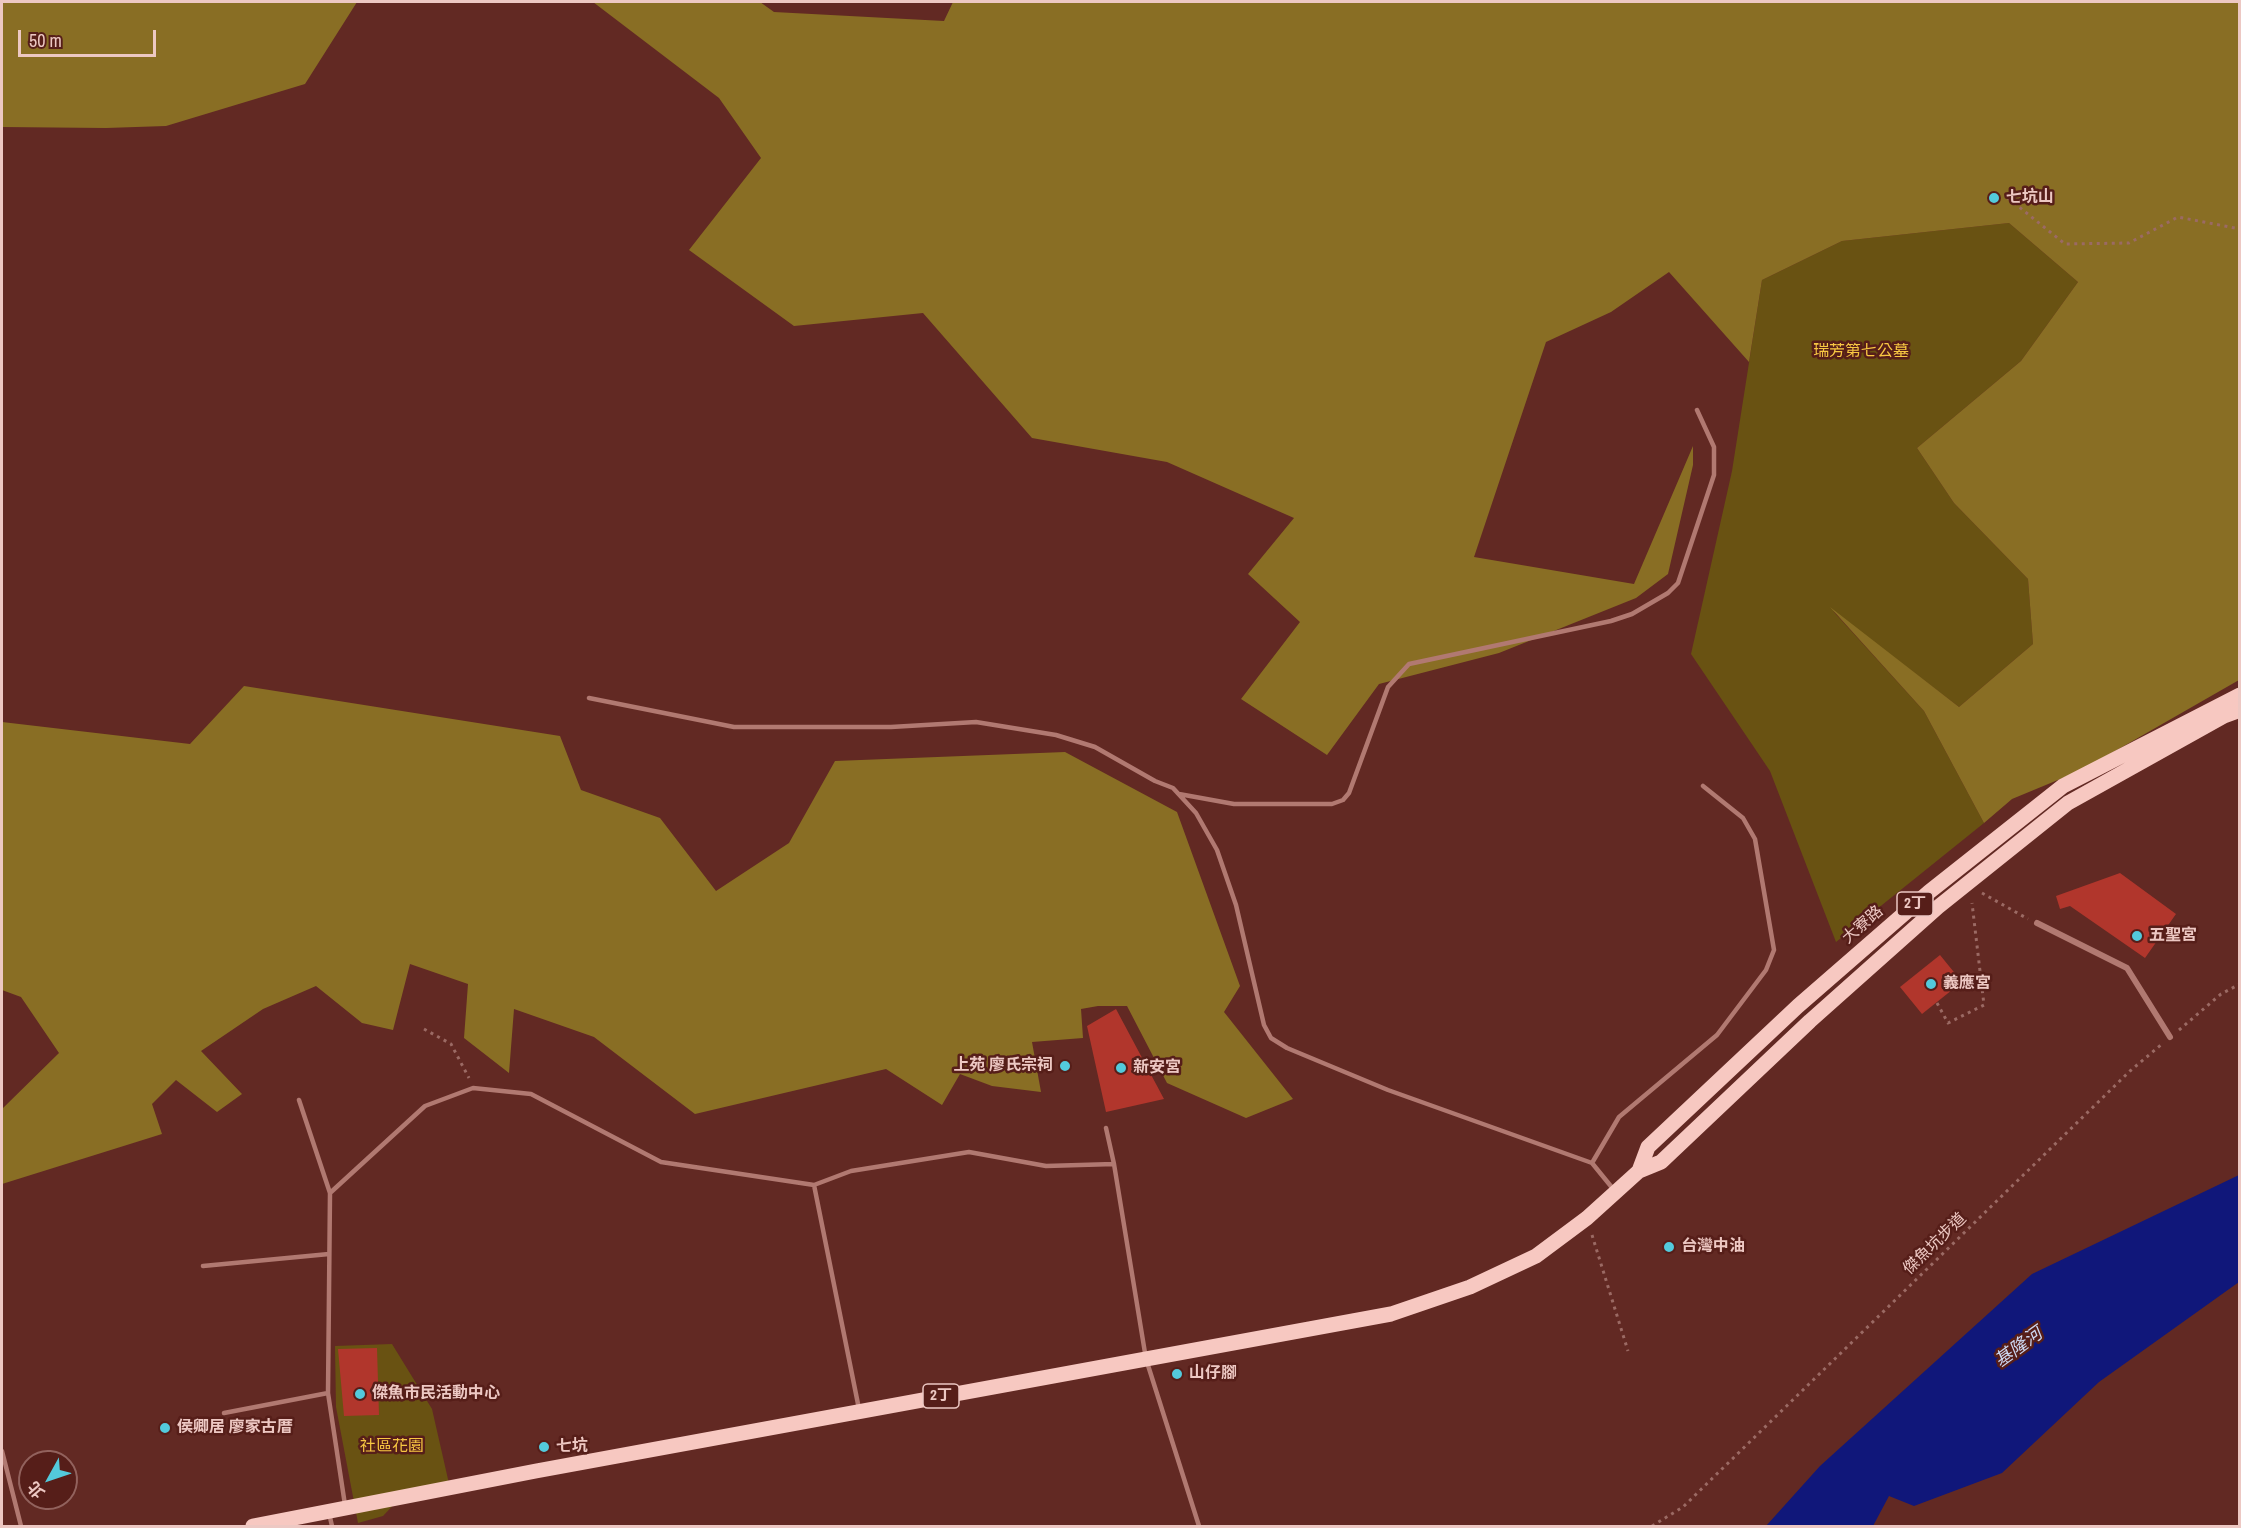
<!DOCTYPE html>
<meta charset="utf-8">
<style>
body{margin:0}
#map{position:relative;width:2241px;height:1528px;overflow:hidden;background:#622923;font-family:"Archivo Narrow","Noto Sans TC",sans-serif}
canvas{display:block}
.frame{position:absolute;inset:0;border:3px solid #edc8c3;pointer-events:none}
.north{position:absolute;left:18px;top:1450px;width:60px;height:60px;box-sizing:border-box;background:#561e19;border:2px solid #92625d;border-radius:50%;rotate:230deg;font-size:16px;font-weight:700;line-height:24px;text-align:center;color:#edc8c3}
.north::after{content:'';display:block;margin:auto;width:21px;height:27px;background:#53cadc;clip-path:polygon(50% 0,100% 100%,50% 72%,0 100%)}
.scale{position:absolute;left:18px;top:30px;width:138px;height:27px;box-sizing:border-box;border:3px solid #edc8c3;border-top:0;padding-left:8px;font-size:18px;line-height:21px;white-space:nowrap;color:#edc8c3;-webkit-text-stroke:4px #561e19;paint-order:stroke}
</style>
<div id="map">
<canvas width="2241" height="1528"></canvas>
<div class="frame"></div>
<div class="north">北</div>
<div class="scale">50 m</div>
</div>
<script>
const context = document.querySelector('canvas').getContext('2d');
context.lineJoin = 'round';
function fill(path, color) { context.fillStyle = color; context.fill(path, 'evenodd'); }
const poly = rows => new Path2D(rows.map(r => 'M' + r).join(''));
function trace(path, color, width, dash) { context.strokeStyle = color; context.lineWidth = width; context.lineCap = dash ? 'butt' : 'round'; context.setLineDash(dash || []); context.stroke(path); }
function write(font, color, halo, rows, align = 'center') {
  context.font = font + ' "Archivo Narrow","Noto Sans TC",sans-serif'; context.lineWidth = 5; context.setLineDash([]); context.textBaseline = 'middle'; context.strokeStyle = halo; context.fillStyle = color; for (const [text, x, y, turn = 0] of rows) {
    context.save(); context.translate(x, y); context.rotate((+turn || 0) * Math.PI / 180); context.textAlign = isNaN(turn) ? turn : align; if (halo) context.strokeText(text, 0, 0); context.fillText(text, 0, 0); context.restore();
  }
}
const green = poly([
 [2009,223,2078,282,2021,361,1917,448,1954,503,2028,579,2033,644,1959,707,1833,611,1924,711,1984,823,1836,942,1770,771,1691,654,1732,471,1762,280,1842,241],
 [392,1344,432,1409,450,1488,402,1496,383,1516,358,1523,336,1407,335,1346]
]);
const forest = poly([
 [2,2,357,2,305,84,166,126,106,128,2,127],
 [593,2,760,2,774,12,944,21,953,2,2239,2,2239,680,2082,770,2012,799,1984,823,1924,711,1830,607,1959,707,2033,644,2028,579,1954,503,1917,448,2021,361,2078,282,2009,223,1842,241,1762,280,1749,362,1669,272,1611,312,1546,342,1474,557,1634,584,1693,446,1693,465,1668,574,1636,598,1499,653,1379,684,1327,755,1241,699,1300,622,1248,574,1294,518,1167,462,1032,438,923,313,794,326,689,250,761,158,719,98],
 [244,686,560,736,581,790,660,818,716,891,789,843,835,761,1065,752,1177,812,1240,986,1224,1012,1293,1099,1246,1118,1167,1083,1127,1006,1098,1006,1081,1009,1083,1038,1032,1042,1041,1092,992,1086,960,1074,942,1105,886,1069,695,1114,594,1037,514,1009,509,1073,464,1038,468,984,410,964,393,1030,362,1023,316,986,263,1009,201,1051,242,1094,217,1112,176,1080,152,1104,162,1134,2,1184,2,1109,59,1053,21,997,2,990,2,722,190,744]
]);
const water = poly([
 [2239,1175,2239,1282,2099,1382,2002,1473,1914,1506,1889,1496,1873,1526,1766,1526,1820,1466,2032,1274]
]);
const building = poly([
 [2120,873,2176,914,2145,958,2070,906,2060,909,2056,896],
 [1940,955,1962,982,1922,1014,1900,987],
 [1116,1009,1164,1099,1106,1112,1087,1026],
 [377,1348,379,1415,344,1416,338,1349]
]);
const path = poly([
 [2008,198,2065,244,2129,243,2178,217,2240,229],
 [1982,893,2028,919],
 [1937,1003,1948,1023,1984,1005,1972,903],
 [424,1029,451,1044,469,1078],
 [2179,1030,2221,994,2240,984],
 [1592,1235,1628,1351],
 [1652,1526,1683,1507,2130,1071,2162,1044]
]);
const lane = poly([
 [589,698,734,727,891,727,976,722,1056,735,1095,747,1155,781,1173,788,1196,813,1217,850,1236,905,1264,1025,1271,1038,1287,1048,1388,1090,1592,1163,1614,1190],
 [1179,794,1234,804,1332,804,1343,800,1349,793,1388,687,1409,664,1611,621,1632,614,1668,593,1678,583,1714,475,1714,447,1697,410],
 [299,1100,330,1193,328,1393,345,1505],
 [1592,1163,1619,1117,1717,1035,1766,970,1774,950,1755,839,1743,818,1703,786],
 [1114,1164,1146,1359,1199,1526],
 [330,1193,425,1106,473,1088,531,1094,661,1162,814,1185],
 [203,1266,329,1254],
 [859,1409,814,1185,851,1171,969,1152,1046,1166,1114,1164,1106,1128],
 [224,1413,328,1393],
 [2,1451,21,1526],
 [329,1513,332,1526]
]);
const street = poly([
 [2037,923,2127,968,2170,1037]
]);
const primary = poly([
 [1639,1171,1648,1147,1798,1006,1929,892,2063,786,2240,695],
 [253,1526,536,1471,1391,1314,1470,1287,1536,1256,1587,1218,1639,1171,1661,1162,1810,1021,1938,907,2068,803,2224,716,2240,710]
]);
const markers = [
 [1994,198,6,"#53cadc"],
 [2137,936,6,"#53cadc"],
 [1931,984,6,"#53cadc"],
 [1065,1066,6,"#53cadc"],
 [1121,1068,6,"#53cadc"],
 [1669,1247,6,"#53cadc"],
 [1177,1374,6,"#53cadc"],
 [360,1394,6,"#53cadc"],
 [165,1428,6,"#53cadc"],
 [544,1447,6,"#53cadc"]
];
const shields = [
 [1915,904,36],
 [941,1396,36]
];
const shieldNames = [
 ["2丁",1915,904],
 ["2丁",941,1396]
];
const poiNames = [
 ["七坑山",2006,198],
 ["五聖宮",2149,936],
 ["義應宮",1943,984],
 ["上苑 廖氏宗祠",1053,1066,"right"],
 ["新安宮",1133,1068],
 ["台灣中油",1681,1247],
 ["山仔腳",1189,1374],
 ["傑魚市民活動中心",372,1394],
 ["侯卿居 廖家古厝",177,1428],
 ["七坑",556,1447]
];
const parkNames = [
 ["瑞芳第七公墓",1861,352],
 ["社區花園",392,1447]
];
const streetNames = [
 ["大寮路",1863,925,-41],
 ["傑魚坑步道",1935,1244,-44]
];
const waterNames = [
 ["基隆河",2019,1348,-36]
];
fill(green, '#695212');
fill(forest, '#896e24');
fill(water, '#10177a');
fill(building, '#b1362c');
trace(path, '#9b6a64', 3, [3, 4.5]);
trace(lane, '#b17971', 4.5);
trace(street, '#b17971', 6);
trace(primary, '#f7c8c1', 15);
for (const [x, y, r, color] of markers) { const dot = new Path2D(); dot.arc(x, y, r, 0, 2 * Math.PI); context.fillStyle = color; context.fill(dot); trace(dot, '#561e19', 2); }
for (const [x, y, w] of shields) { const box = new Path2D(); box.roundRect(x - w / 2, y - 12, w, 24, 4.5); context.fillStyle = '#561e19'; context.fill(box); trace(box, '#edc8c3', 1.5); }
write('bold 15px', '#edc8c3', null, shieldNames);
write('bold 16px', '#edc8c3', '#561e19', poiNames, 'left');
write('16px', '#f7c742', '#561e19', parkNames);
write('16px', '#edc8c3', '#561e19', streetNames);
write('italic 18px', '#cdd8f2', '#561e19', waterNames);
</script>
